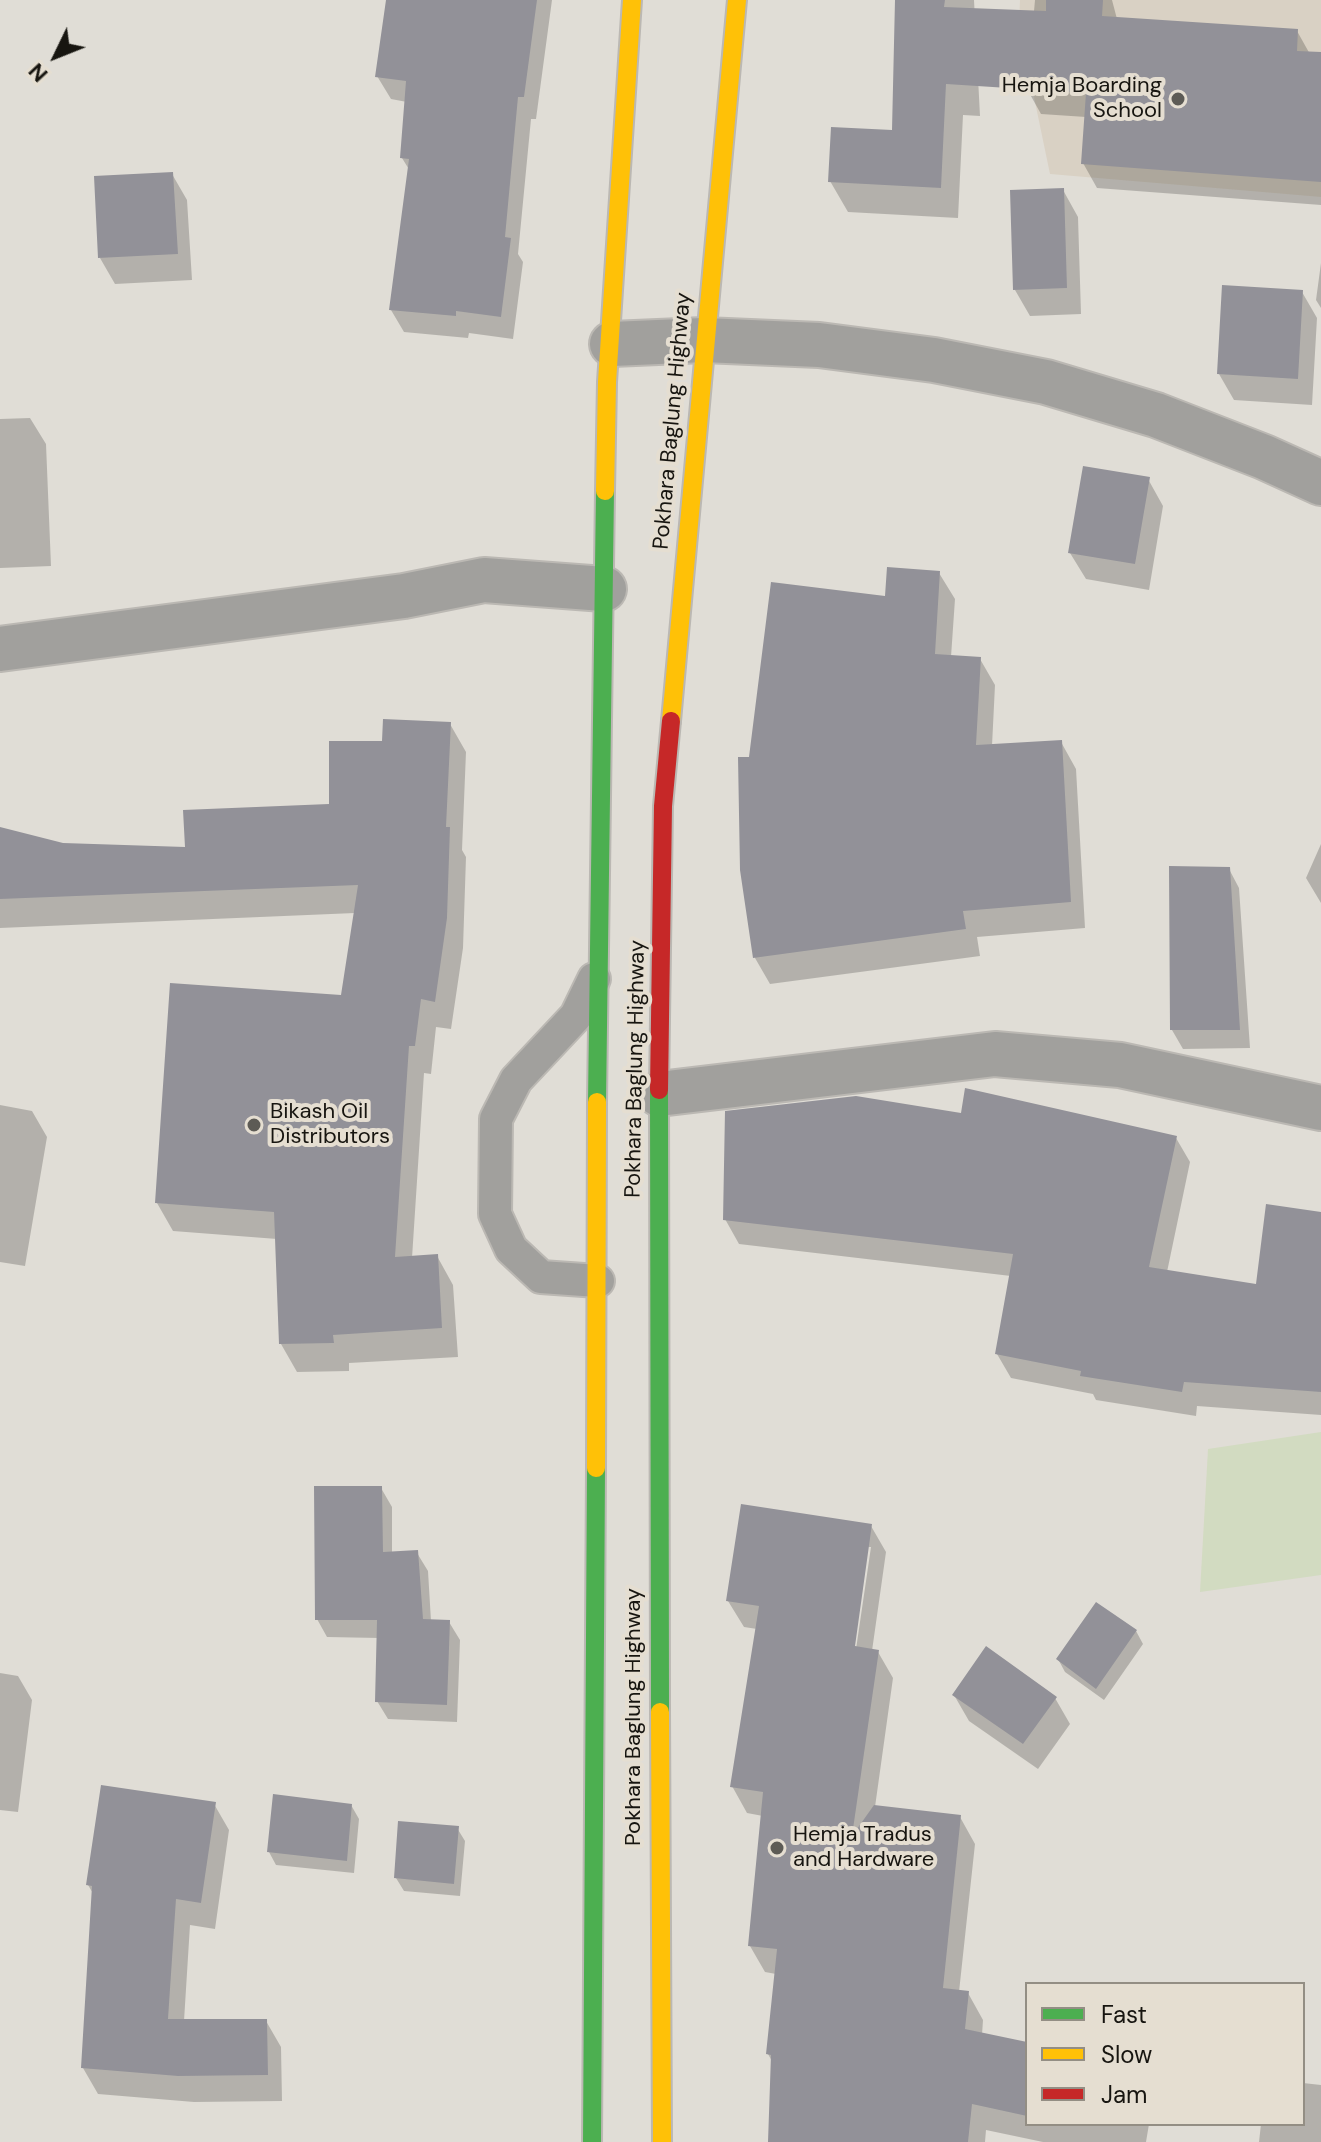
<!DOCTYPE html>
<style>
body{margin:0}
#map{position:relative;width:1321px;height:2142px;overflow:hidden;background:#e0ddd6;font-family:"DM Sans",sans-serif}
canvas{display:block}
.legend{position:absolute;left:1025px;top:1982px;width:280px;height:144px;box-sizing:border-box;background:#e5ded1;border:2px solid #938e84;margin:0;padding:10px 14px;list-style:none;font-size:24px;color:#171510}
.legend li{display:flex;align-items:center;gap:16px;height:40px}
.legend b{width:40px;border:2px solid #938e84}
.north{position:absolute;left:16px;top:16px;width:80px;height:80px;-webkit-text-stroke:6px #e5ded1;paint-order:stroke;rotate:227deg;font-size:22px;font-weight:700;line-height:32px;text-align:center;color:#171510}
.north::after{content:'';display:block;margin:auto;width:28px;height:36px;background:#171510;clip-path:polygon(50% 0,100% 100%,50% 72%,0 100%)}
</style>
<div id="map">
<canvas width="1321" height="2142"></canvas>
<ul class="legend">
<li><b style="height:10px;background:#4caf50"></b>Fast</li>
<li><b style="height:10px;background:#ffc107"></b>Slow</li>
<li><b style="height:10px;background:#c62828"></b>Jam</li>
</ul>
<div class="north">N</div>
</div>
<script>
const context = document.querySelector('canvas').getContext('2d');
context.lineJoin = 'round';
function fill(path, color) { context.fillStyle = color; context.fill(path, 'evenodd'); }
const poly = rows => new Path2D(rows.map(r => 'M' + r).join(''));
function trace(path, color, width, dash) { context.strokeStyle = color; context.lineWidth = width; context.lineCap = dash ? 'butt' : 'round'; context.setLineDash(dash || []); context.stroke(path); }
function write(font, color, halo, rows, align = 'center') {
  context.font = font + ' "DM Sans",sans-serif'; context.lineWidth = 8; context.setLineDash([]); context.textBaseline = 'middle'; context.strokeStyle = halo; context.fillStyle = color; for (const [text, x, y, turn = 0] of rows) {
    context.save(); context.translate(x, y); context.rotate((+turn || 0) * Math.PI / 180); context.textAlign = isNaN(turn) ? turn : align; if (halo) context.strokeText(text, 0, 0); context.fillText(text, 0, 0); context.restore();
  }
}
const built = poly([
 [1020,0,1321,0,1321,197,1050,174,1019,25]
]);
const green = poly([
 [1321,1432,1321,1575,1200,1592,1208,1449]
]);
const shadow = poly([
 [388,0,552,0,536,119,531,119,518,254,523,262,513,339,469,333,468,338,404,332,391,310,410,171,402,158,407,102,391,99,377,76],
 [897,0,974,0,980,116,963,115,958,218,848,212,830,181,894,132],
 [1035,0,1112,0,1117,19,1297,31,1311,56,1321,123,1321,205,1097,188,1083,163,1086,117,1041,114,1027,89],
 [172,174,187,200,192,280,115,284,100,258],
 [1063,190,1078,217,1081,314,1030,316,1015,290],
 [1321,263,1321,308,1316,300],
 [1302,292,1317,318,1312,405,1234,400,1219,374],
 [30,418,46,444,51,566,0,568,0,419],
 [1148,479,1163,506,1149,590,1086,579,1070,553],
 [939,573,955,599,951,657,980,659,995,685,992,746,1061,742,1076,769,1085,928,977,937,980,956,770,984,755,958,750,759,887,598],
 [450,724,466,752,462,850,466,857,463,948,451,1029,436,1027,431,1074,424,1073,412,1258,437,1256,453,1285,458,1357,349,1363,349,1371,297,1372,281,1344,277,1239,173,1231,157,1203,342,998,355,913,0,928,0,829,62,845,187,849,331,806,384,743],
 [1321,844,1321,903,1306,878],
 [1229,869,1239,888,1250,1048,1183,1049,1172,1030],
 [0,1105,32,1111,47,1137,25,1266,0,1262],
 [962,1115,1176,1138,1190,1162,1167,1272,1257,1287,1321,1214,1321,1415,1197,1406,1196,1416,1096,1400,1093,1394,1011,1378,997,1354,1011,1276,739,1244,725,1219],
 [381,1488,392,1507,392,1554,417,1553,428,1571,431,1621,449,1622,460,1640,457,1722,388,1719,377,1701,379,1638,327,1637,317,1619],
 [871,1526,886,1552,872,1651,878,1652,893,1678,875,1807,960,1817,975,1844,959,1992,968,1993,983,2020,982,2035,1027,2044,1027,2124,1149,2124,1146,2142,1043,2142,986,2130,985,2142,770,2142,773,2063,768,2054,776,1974,765,1972,750,1946,763,1816,747,1813,732,1786,757,1629,744,1627,728,1601],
 [867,1547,871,1547,855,1656,851,1656],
 [1136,1631,1143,1644,1104,1700,1065,1672,1058,1659],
 [0,1673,18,1676,32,1700,18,1812,0,1810],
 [954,1695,1055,1698,1070,1724,1038,1769,969,1721],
 [214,1804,229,1830,215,1929,190,1925,184,2021,266,2021,281,2047,282,2101,194,2102,98,2094,83,2068,94,1895,88,1885],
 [351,1805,359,1819,354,1873,276,1865,269,1852],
 [457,1828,465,1841,460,1896,404,1891,396,1878],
 [1303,2083,1321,2085,1321,2142,1259,2142,1261,2124,1303,2124]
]);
const building = poly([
 [386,0,537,0,524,97,518,97,505,237,511,238,501,317,456,311,456,316,389,310,409,159,400,158,406,81,375,77],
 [895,0,945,0,944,7,1046,11,1046,0,1103,0,1102,16,1298,29,1297,51,1321,52,1321,182,1081,164,1086,93,946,84,941,188,828,182,831,127,892,130],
 [173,172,178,254,98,258,94,176],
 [1064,188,1067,288,1013,290,1010,190],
 [1222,285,1303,290,1298,379,1217,374],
 [1083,466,1150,477,1135,564,1068,553],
 [887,567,940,571,935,654,981,657,976,745,1062,740,1071,902,963,911,966,929,753,958,740,870,738,757,749,757,771,582,885,596],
 [383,719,451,722,446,827,450,827,447,918,435,1002,421,999,415,1046,409,1046,395,1257,438,1254,442,1328,333,1335,334,1343,279,1344,274,1212,155,1203,170,983,341,995,358,885,0,899,0,827,63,843,185,847,183,810,329,804,329,741,382,741],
 [1169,866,1230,867,1240,1030,1170,1030],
 [965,1088,1177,1136,1149,1267,1256,1284,1266,1204,1321,1212,1321,1392,1184,1382,1182,1392,1080,1376,1081,1371,995,1354,1013,1254,723,1220,725,1111,856,1096,961,1113],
 [314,1486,382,1486,383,1552,418,1550,423,1619,450,1620,447,1705,375,1702,377,1620,315,1620],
 [741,1504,872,1524,855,1646,879,1650,852,1836,874,1805,961,1815,943,1988,969,1991,965,2029,1027,2042,1027,2116,972,2104,968,2142,768,2142,771,2055,766,2054,777,1949,748,1946,763,1792,730,1787,759,1606,726,1601],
 [1096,1602,1137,1630,1096,1689,1056,1659],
 [986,1646,1057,1697,1023,1744,952,1695],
 [101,1785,216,1802,201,1903,176,1899,168,2019,267,2019,268,2075,178,2076,81,2068,92,1886,86,1885],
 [273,1794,352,1804,347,1861,267,1852],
 [398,1821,459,1826,454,1884,394,1878]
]);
const lane = poly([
 [594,979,576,1016,516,1080,496,1119,495,1214,511,1249,541,1277,598,1281]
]);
const street = poly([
 [612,344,704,340,819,345,934,360,1046,382,1156,415,1264,457,1321,483],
 [0,649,404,596,484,580,604,589],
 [659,1094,995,1054,1120,1065,1321,1108]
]);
const fast = poly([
 [659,1090,660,1712],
 [597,1102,605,491],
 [592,2142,596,1468]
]);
const slow = poly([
 [605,491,607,382,632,0],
 [671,721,737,0],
 [596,1468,597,1102],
 [660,1712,662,2142]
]);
const jam = poly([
 [659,1090,663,806,671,721]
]);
const markers = [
 [1178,99,8,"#5d5b55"],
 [254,1125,8,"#5d5b55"],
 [777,1848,8,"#5d5b55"]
];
const poiNames = [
 ["Hemja Boarding",1162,86,"right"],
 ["School",1162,111,"right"],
 ["Bikash Oil",270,1112],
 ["Distributors",270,1137],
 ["Hemja Tradus",793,1835],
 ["and Hardware",793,1860]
];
const streetNames = [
 ["Pokhara Baglung Highway",673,421,-85],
 ["Pokhara Baglung Highway",636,1069,-89],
 ["Pokhara Baglung Highway",634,1717,-90]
];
fill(built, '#d9d1c4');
fill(green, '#d2dbc1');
fill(shadow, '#0003');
fill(building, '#929198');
trace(lane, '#bbb8b3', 36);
trace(street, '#bbb8b3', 48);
trace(fast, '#bbb8b3', 22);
trace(slow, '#bbb8b3', 22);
trace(jam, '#bbb8b3', 22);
trace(lane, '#a1a09d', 32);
trace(street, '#a1a09d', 44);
trace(fast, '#4caf50', 18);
trace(slow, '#ffc107', 18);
trace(jam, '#c62828', 18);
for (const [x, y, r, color] of markers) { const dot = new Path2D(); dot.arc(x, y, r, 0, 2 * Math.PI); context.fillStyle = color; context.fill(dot); trace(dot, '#e5ded1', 3); }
write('22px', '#171510', '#e5ded1', poiNames, 'left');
write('22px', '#171510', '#e5ded1', streetNames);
</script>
